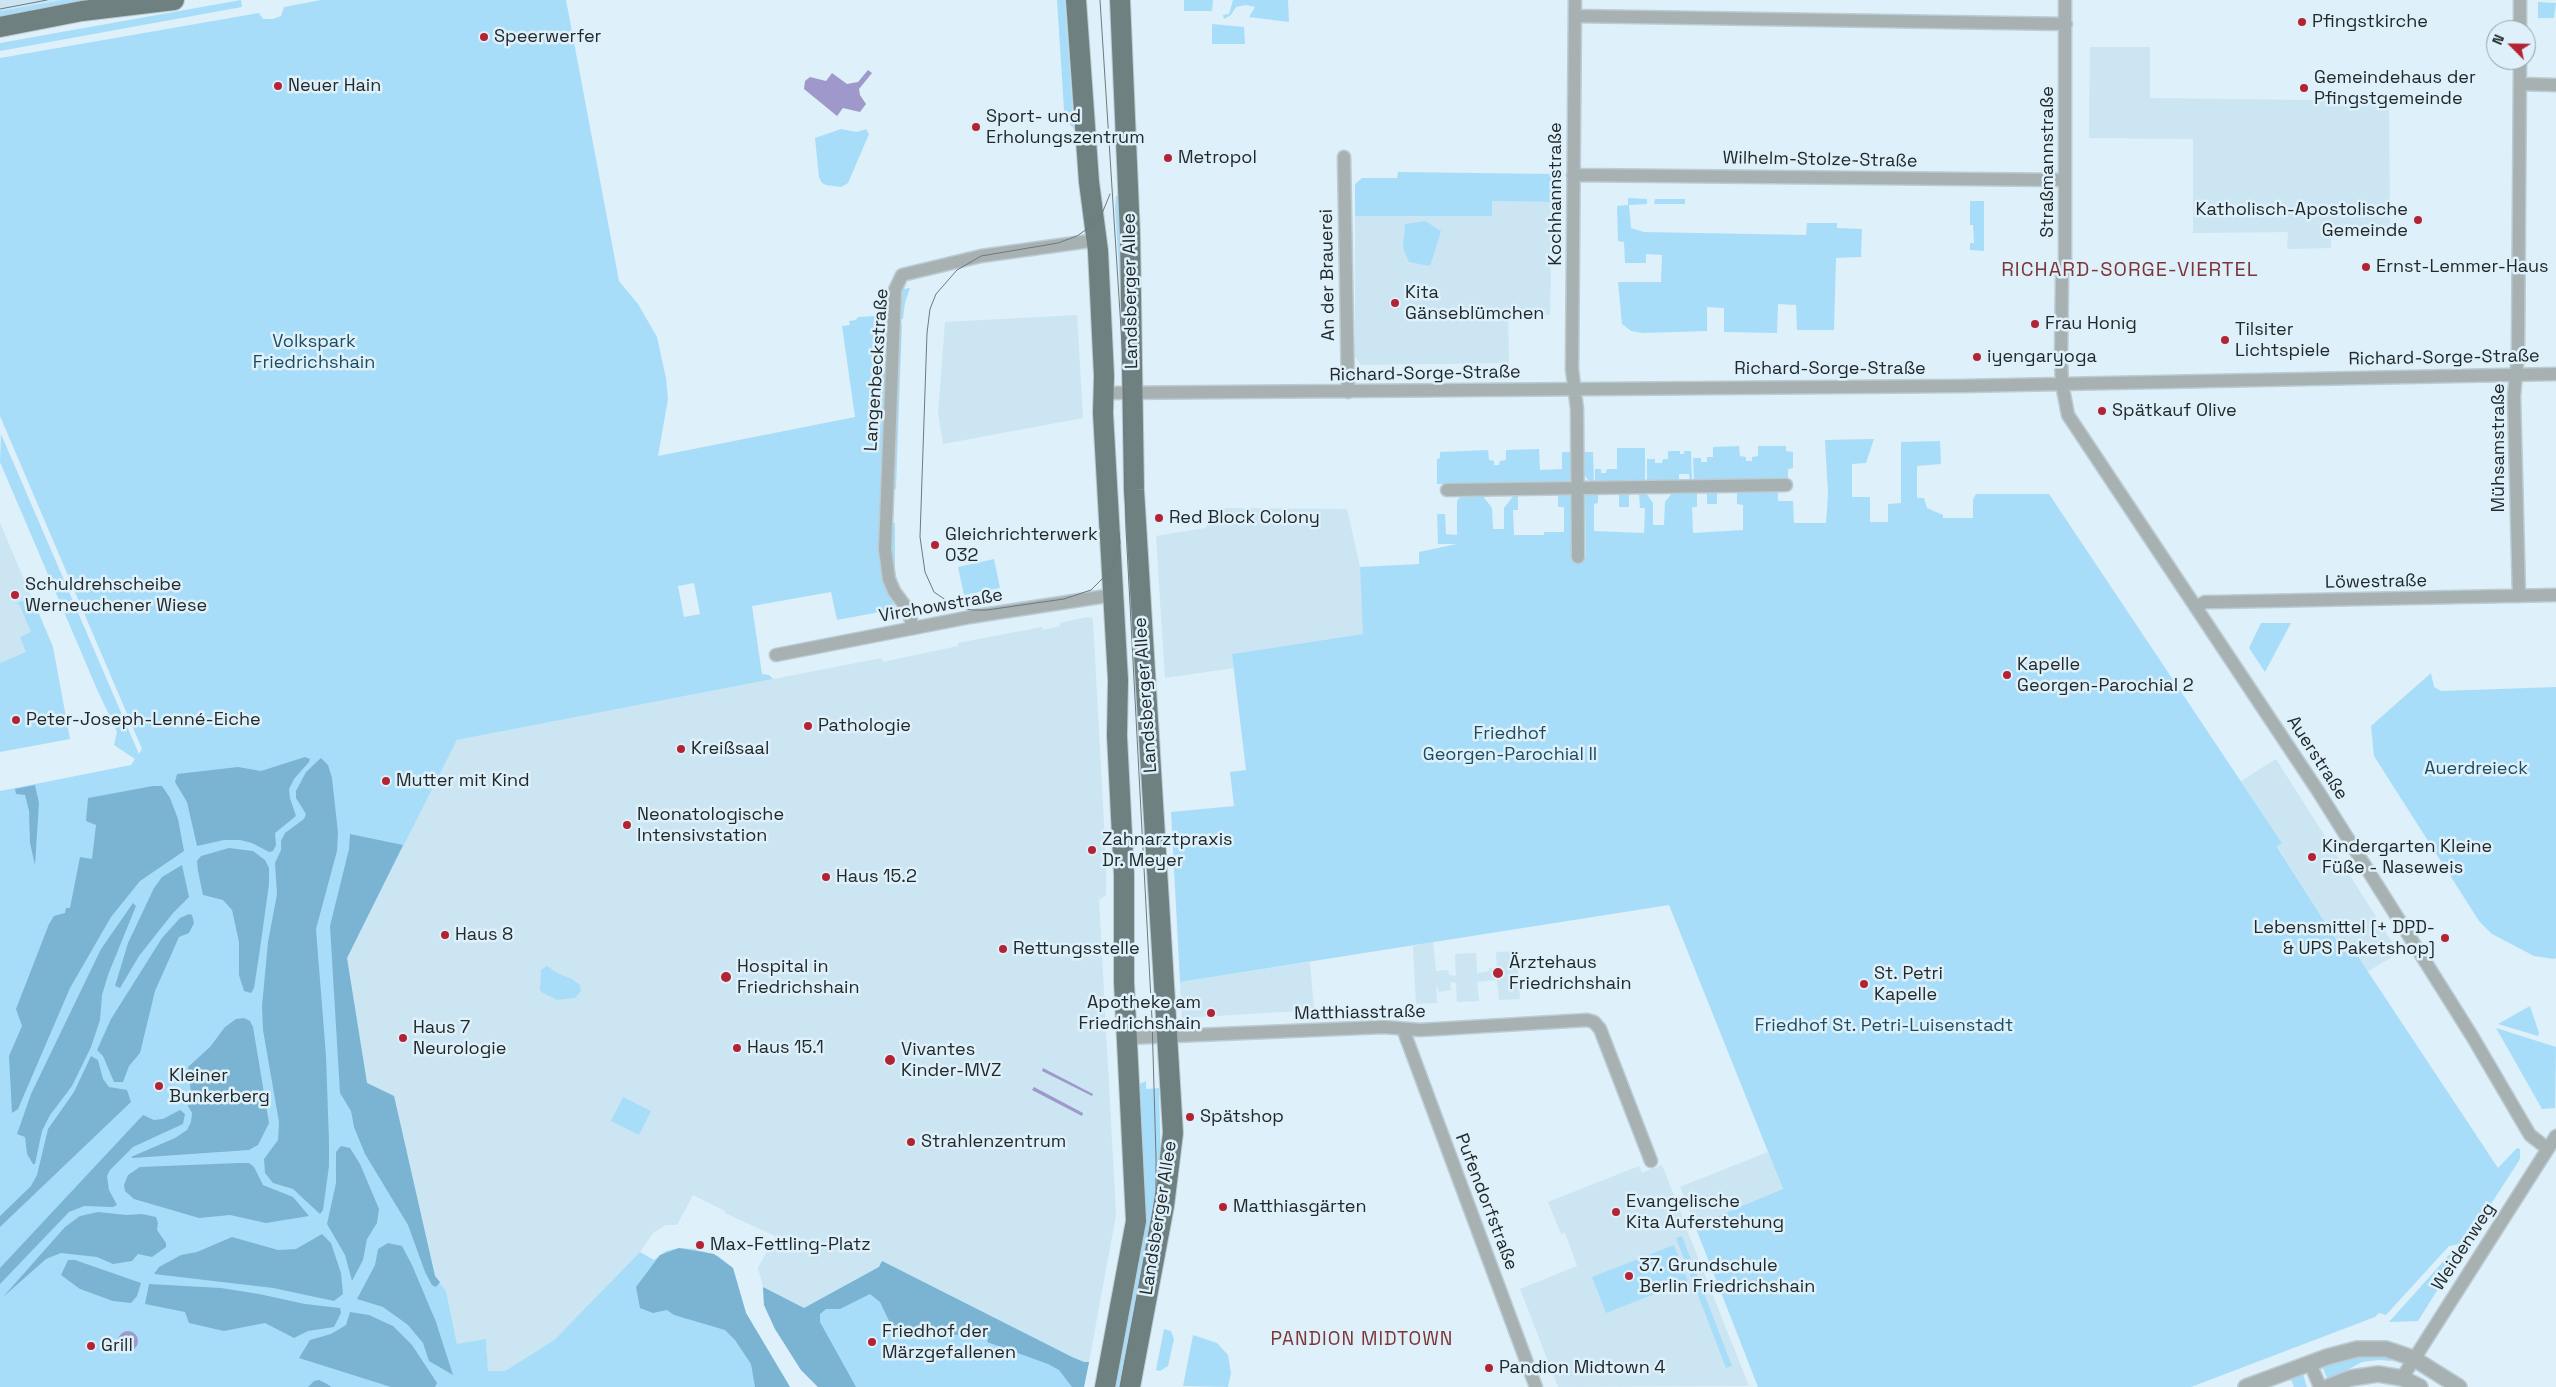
<!DOCTYPE html>
<meta charset="utf-8">
<style>
body{margin:0}
#map{position:relative;width:2556px;height:1387px;overflow:hidden;background:#def0f9;font-family:"Space Grotesk",sans-serif}
canvas{display:block}
.north{position:absolute;left:2486px;top:20px;width:50px;height:50px;box-sizing:border-box;background:#def0f9;border:1px solid #93a0a7;border-radius:50%;rotate:293deg;font-size:14px;font-weight:700;line-height:20px;text-align:center;color:#22292c}
.north::after{content:'';display:block;margin:auto;width:18px;height:22px;background:#b42334;clip-path:polygon(50% 0,100% 100%,50% 72%,0 100%)}
</style>
<div id="map">
<canvas width="2556" height="1387"></canvas>
<div class="north">N</div>
</div>
<script>
const context = document.querySelector('canvas').getContext('2d');
context.lineJoin = 'round';
function fill(path, color) { context.fillStyle = color; context.fill(path, 'evenodd'); }
const poly = rows => new Path2D(rows.map(r => 'M' + r).join(''));
function trace(path, color, width, dash) { context.strokeStyle = color; context.lineWidth = width; context.lineCap = dash ? 'butt' : 'round'; context.setLineDash(dash || []); context.stroke(path); }
function write(font, color, halo, rows, align = 'center') {
  context.font = font + ' "Space Grotesk",sans-serif'; context.lineWidth = 5; context.setLineDash([]); context.textBaseline = 'middle'; context.strokeStyle = halo; context.fillStyle = color; for (const [text, x, y, turn = 0] of rows) {
    context.save(); context.translate(x, y); context.rotate((+turn || 0) * Math.PI / 180); context.textAlign = isNaN(turn) ? turn : align; if (halo) context.strokeText(text, 0, 0); context.fillText(text, 0, 0); context.restore();
  }
}
const built = poly([
 [0,0,62,0,0,11],
 [2090,47,2150,47,2150,98,2389,101,2390,230,2342,231,2342,234,2331,235,2331,248,2287,249,2288,232,2193,233,2193,139,2089,138],
 [1492,201,1552,202,1550,315,1508,316,1509,363,1361,365,1355,357,1355,216,1491,216],
 [1077,315,1083,418,943,444,938,413,945,322],
 [1208,508,1347,509,1360,567,1364,634,1232,654,1234,668,1165,678,1156,536,1206,528],
 [0,523,53,647,0,670],
 [1087,617,1092,618,1093,621,1106,862,1106,895,1099,900,1116,1215,1089,1362,1084,1362,1072,1357,882,1262,880,1267,804,1308,763,1287,758,1268,775,1236,725,1213,725,1211,693,1195,677,1225,666,1225,653,1233,640,1252,554,1340,505,1371,487,1371,487,1345,457,1344,446,1291,435,1276,367,1083,347,958,457,740,882,658,883,662,958,646,958,643,1042,627,1043,630,1060,626,1060,623],
 [2276,759,2399,953,2367,972,2345,937,2337,941,2277,846,2282,843,2241,781],
 [1433,942,1436,971,1448,970,1449,975,1456,976,1455,954,1476,953,1477,973,1489,971,1489,968,1494,969,1497,972,1496,952,1517,951,1520,999,1499,1000,1497,980,1477,982,1479,1001,1457,1002,1456,983,1450,982,1451,990,1439,992,1436,984,1437,1003,1416,1004,1413,946],
 [1310,962,1314,1010,1182,1018,1180,982],
 [1768,1152,1783,1190,1687,1230,1749,1386,1558,1387,1520,1289,1577,1266,1565,1233,1561,1234,1548,1202,1639,1166,1642,1173,1662,1165,1685,1223,1693,1219,1680,1187]
]);
const green = poly([
 [62,0,109,0,0,20,0,11],
 [241,0,242,7,0,51,0,43],
 [321,0,566,0,619,281,638,304,657,337,666,378,668,399,658,456,855,417,842,326,850,325,849,321,856,320,858,317,890,315,890,320,879,320,877,368,889,369,879,561,883,582,896,609,837,620,831,592,752,606,762,674,769,675,773,679,457,740,347,958,367,1083,394,1096,435,1276,446,1291,457,1344,486,1339,488,1371,505,1371,554,1340,640,1252,654,1260,666,1251,679,1248,696,1249,718,1256,733,1268,746,1313,790,1387,0,1387,0,791,131,765,135,759,114,745,117,732,96,687,0,462,1,434,139,754,142,749,0,416,0,58,259,13,263,19,273,19,281,16,284,7],
 [694,583,700,614,684,617,678,586],
 [1057,0,1065,0,1074,129,1067,121,1064,110],
 [1184,0,1213,0,1212,11,1184,11],
 [1233,0,1288,0,1289,22,1249,17,1255,7,1246,5,1236,7,1231,15,1224,19,1223,15,1229,14],
 [2538,2,2556,3,2554,18,2538,18],
 [1212,24,1244,27,1245,44,1212,44],
 [841,129,857,132,866,129,869,134,848,183,841,187,826,185,822,183,819,177,815,138],
 [1398,172,1553,174,1552,202,1492,201,1492,216,1355,216,1355,184,1362,178,1397,178],
 [1116,196,1123,196,1123,326,1115,208],
 [1628,198,1647,199,1647,204,1629,205,1631,228,1644,232,1806,235,1807,223,1837,223,1837,228,1862,229,1861,257,1836,258,1834,330,1797,330,1796,305,1778,304,1777,333,1724,332,1724,308,1707,307,1707,331,1643,333,1631,331,1622,324,1618,282,1661,282,1662,255,1646,254,1646,263,1625,263,1624,242,1618,241,1617,206,1628,205],
 [1655,199,1685,199,1685,204,1654,204],
 [1970,201,1984,201,1984,251,1970,250,1970,243,1974,243,1973,225,1970,225],
 [1425,221,1441,231,1430,266,1409,262,1403,248,1405,224],
 [910,288,905,303,903,319,899,319,901,289],
 [898,322,902,323,896,489,892,489],
 [1874,439,1866,463,1852,464,1852,497,1870,497,1870,522,1888,522,1888,504,1901,503,1901,442,1940,441,1941,464,1917,466,1917,498,1924,498,1927,508,1943,515,1943,518,1973,518,1973,499,1976,494,2049,494,2282,843,2277,847,2337,941,2345,937,2498,1168,2517,1148,2520,1149,2520,1159,2466,1243,2449,1246,2386,1315,2379,1313,2375,1317,2191,1387,1758,1387,1695,1226,1783,1189,1669,905,1180,982,1171,812,1234,806,1230,772,1246,770,1232,654,1363,634,1360,567,1419,564,1419,552,1457,544,1438,544,1437,514,1445,514,1446,534,1457,535,1457,501,1461,496,1482,495,1492,508,1493,529,1504,529,1504,508,1514,495,1518,495,1518,510,1513,510,1514,535,1544,535,1544,532,1564,532,1564,507,1558,507,1558,495,1571,495,1573,557,1586,556,1585,494,1598,493,1598,503,1594,504,1594,531,1644,533,1645,508,1640,508,1639,493,1646,493,1653,503,1653,525,1664,525,1665,502,1673,492,1697,492,1697,507,1692,507,1693,533,1743,530,1743,505,1737,504,1737,491,1778,491,1778,501,1793,501,1794,523,1826,523,1828,494,1825,440],
 [1739,446,1740,456,1746,457,1746,461,1752,461,1752,457,1758,456,1758,446,1786,446,1786,451,1793,452,1793,468,1788,469,1788,478,1694,480,1693,458,1701,458,1701,462,1707,462,1707,457,1713,457,1713,447],
 [1617,448,1645,448,1645,481,1595,482,1595,469,1601,469,1601,473,1606,473,1607,469,1617,469],
 [1539,449,1540,470,1562,469,1562,452,1572,452,1571,481,1437,484,1437,459,1440,458,1440,452,1488,450,1489,460,1494,461,1494,465,1499,465,1500,461,1506,460,1506,450],
 [1668,451,1680,451,1680,454,1684,454,1684,451,1691,451,1692,480,1690,480,1689,474,1679,474,1679,480,1647,481,1647,459,1655,459,1655,463,1662,463,1663,459,1668,459],
 [1584,452,1593,452,1594,482,1588,480,1585,476],
 [1707,492,1717,492,1717,504,1707,504],
 [1619,493,1629,493,1629,507,1619,507],
 [890,523,895,523,895,575,901,589,913,604,910,606,906,602,891,571],
 [994,559,1000,588,964,595,958,567],
 [32,597,53,647,70,739,0,752,0,663,26,652,20,637,31,632,19,604,15,604],
 [2261,623,2291,623,2265,672,2249,648],
 [2431,673,2434,687,2441,691,2556,687,2556,958,2554,959,2534,956,2492,934,2479,921,2374,756,2371,726],
 [547,966,557,973,572,979,580,985,581,991,575,998,557,1000,543,993,540,990,541,970],
 [2530,1006,2539,1033,2538,1036,2498,1024],
 [2496,1028,2556,1047,2555,1108,2542,1109],
 [1146,1081,1146,1089,1159,1088,1161,1171,1124,1387,1112,1387,1141,1229,1137,1085],
 [623,1097,651,1111,639,1135,611,1121],
 [1682,1236,1732,1366,1726,1368,1676,1238],
 [1674,1245,1688,1281,1606,1313,1592,1277],
 [2453,1254,2458,1257,2418,1321,2389,1322,2449,1255],
 [882,1261,1072,1357,1084,1362,1089,1362,1084,1387,818,1387,801,1370,775,1329,764,1305,763,1287,804,1308,879,1267],
 [1164,1329,1171,1331,1174,1339,1168,1366,1160,1371,1156,1370],
 [1193,1335,1217,1343,1228,1355,1231,1373,1228,1387,1183,1386],
 [2367,1355,2392,1357,2391,1361,2380,1360,2362,1362,2328,1380,2322,1366,2334,1361],
 [2300,1373,2303,1374,2307,1387,2294,1387,2290,1377]
]);
const forest = poly([
 [305,757,310,759,309,762,294,779,289,789,290,798,296,816,275,833,276,845,273,851,269,852,252,843,240,840,224,840,197,846,187,802,175,782,177,774,238,767,261,771],
 [321,758,328,765,332,778,338,833,337,851,316,929,326,1056,329,1141,329,1166,323,1210,320,1214,293,1189,273,1183,265,1173,264,1159,278,1140,279,1122,263,1030,262,1006,268,942,277,894,275,863,281,850,281,841,285,833,304,819,306,814,296,798,296,791,306,772],
 [35,785,39,803,35,865,30,843,29,811,25,795,16,794,15,789],
 [153,786,162,786,170,798,178,819,184,851,140,881,111,917,70,988,18,1109,12,1113,9,1056,22,1026,16,1009,49,924,54,916,65,913,66,908,70,908,80,857,92,859,96,825,86,821,88,798],
 [350,834,403,845,347,958,367,1083,394,1096,435,1276,440,1282,436,1287,432,1285,425,1272,408,1225,365,1154,354,1127,351,1111,340,1093,330,926,349,849],
 [229,848,253,851,265,860,269,868,269,884,260,949,254,988,251,993,244,991,239,975,239,942,232,910,223,900,203,895,198,871,197,861,201,856],
 [182,865,189,897,173,913,139,956,120,988,115,986,128,943,154,888,162,877],
 [133,903,136,906,108,975,102,995,100,1020,91,1047,72,1086,50,1115,42,1131,35,1164,33,1164,27,1154,25,1137,17,1134,31,1094,101,949],
 [189,914,192,915,194,923,189,933,179,937,155,991,140,1053,129,1066,123,1082,114,1082,103,1056,97,1050,111,1019,162,938,180,918],
 [244,1018,250,1021,253,1027,269,1123,258,1145,249,1150,133,1158,131,1157,175,1138,187,1130,191,1122,192,1113,188,1106,191,1093,188,1067,210,1047,225,1027,236,1019],
 [91,1056,98,1060,103,1079,109,1087,127,1090,131,1102,0,1227,0,1216,31,1186,37,1175,48,1129,74,1092],
 [180,1110,185,1114,183,1124,133,1147,110,1170,107,1176,109,1190,117,1205,113,1207,84,1206,69,1212,0,1284,0,1268,143,1115,154,1120,163,1119],
 [341,1146,350,1148,360,1164,379,1209,377,1223,367,1239,363,1260,352,1281,345,1255,327,1224,336,1183,336,1152],
 [239,1163,249,1163,254,1167,263,1185,293,1197,309,1216,266,1223,230,1215,199,1218,134,1199,125,1191,124,1185,128,1175,140,1167],
 [98,1212,126,1215,142,1214,156,1217,158,1223,157,1230,166,1243,166,1247,152,1257,138,1254,132,1261,113,1264,97,1257,61,1253,46,1259,3,1297,65,1227,80,1216],
 [322,1234,331,1243,341,1273,343,1294,334,1301,273,1288,154,1274,159,1267,181,1255,197,1252,232,1237,278,1250,296,1249],
 [388,1243,402,1246,412,1265,436,1322,453,1375,429,1361,423,1343,408,1325,383,1307,357,1299,375,1265,378,1249],
 [679,1248,714,1254,733,1268,746,1313,790,1387,755,1387,751,1364,735,1340,725,1330,674,1315,667,1310,653,1313,640,1308,636,1287,660,1255],
 [68,1260,75,1260,141,1283,137,1296,131,1303,113,1301,80,1289,61,1275],
 [882,1261,1072,1357,1084,1362,1089,1362,1084,1387,1072,1387,1059,1370,1048,1364,987,1342,989,1336,980,1333,978,1339,960,1335,936,1334,905,1338,898,1335,892,1327,880,1302,870,1294,840,1309,826,1309,820,1314,820,1322,856,1387,818,1387,801,1370,775,1329,764,1305,763,1287,804,1308,879,1267],
 [149,1284,221,1288,259,1294,305,1304,340,1308,341,1313,334,1327,308,1331,294,1338,265,1323,224,1331,189,1323,185,1312,145,1304],
 [350,1312,369,1315,393,1326,412,1345,437,1383,435,1387,391,1387,299,1358,310,1340,331,1334,346,1325],
 [319,1380,327,1384,331,1387,308,1387,314,1381]
]);
const water = poly([
 [868,70,872,73,859,89,860,95,866,104,860,112,843,108,837,116,804,89,805,81,810,77,826,81,832,73,847,84,858,82],
 [1043,1068,1093,1094,1092,1096,1042,1071],
 [1034,1087,1083,1113,1082,1116,1032,1090],
 '118 1341a10 10 0 1 1 20 0a10 10 0 1 1-20 0Z'
]);
const minor = poly([
 [1575,0,1572,369,1577,409,1578,557],
 [2065,0,2065,261,2062,277,2061,360,2062,384,2068,415,2318,791,2472,1036,2530,1135,2548,1149],
 [1575,16,2066,24],
 [2520,30,2520,0],
 [2520,84,2556,85],
 [1344,157,1348,392],
 [1573,175,2065,180],
 [1104,393,1962,386,2556,374],
 [1447,490,1786,485],
 [2519,596,2514,396,2518,354,2520,60],
 [2198,606,2205,602,2215,602,2556,595],
 [913,628,908,610,894,591,889,579,885,549,895,290,902,275,981,256,1097,240],
 [776,655,970,617,1113,595],
 [1403,1029,1536,1387],
 [1127,1038,1384,1027,1420,1030,1587,1020,1594,1022,1600,1029,1651,1161],
 [2310,1363,2320,1387],
 [2402,1378,2556,1136]
]);
const tertiary = poly([
 [2246,1387,2327,1357,2357,1349,2386,1349,2413,1358,2459,1387],
 [2328,1387,2351,1378,2378,1374,2402,1378,2420,1387]
]);
const primary = poly([
 [1076,0,1089,182,1098,251,1104,376,1103,413,1118,680,1117,736,1124,875,1124,982,1136,1221,1105,1387],
 [1120,0,1130,234,1134,490,1173,1133,1164,1206,1130,1387],
 [0,27,82,11,174,0]
]);
const tram = poly([
 [1100,0,1123,360,1126,529,1152,1019,1156,1157,1156,1192,1152,1216,1120,1387],
 [0,9,47,0],
 [1110,194,1101,216,1094,224,1077,236,1058,243,981,256,957,270,936,294,930,309,927,333,920,537,925,572,934,592,953,605,971,610,987,610,1064,599,1091,590,1112,569,1120,543,1119,533]
]);
const markers = [
 [2302,22,5,"#b42334"],
 [484,37,5,"#b42334"],
 [278,86,5,"#b42334"],
 [2304,88,5,"#b42334"],
 [976,127,5,"#b42334"],
 [1168,158,5,"#b42334"],
 [2418,220,5,"#b42334"],
 [2366,267,5,"#b42334"],
 [1395,303,5,"#b42334"],
 [2035,324,5,"#b42334"],
 [2225,340,5,"#b42334"],
 [1977,357,5,"#b42334"],
 [2102,411,5,"#b42334"],
 [1159,518,5,"#b42334"],
 [935,545,5,"#b42334"],
 [15,595,5,"#b42334"],
 [2007,675,5,"#b42334"],
 [16,720,5,"#b42334"],
 [808,726,5,"#b42334"],
 [681,749,5,"#b42334"],
 [386,781,5,"#b42334"],
 [627,825,5,"#b42334"],
 [1092,850,5,"#b42334"],
 [2312,857,5,"#b42334"],
 [826,877,5,"#b42334"],
 [445,935,5,"#b42334"],
 [2445,938,5,"#b42334"],
 [1003,949,5,"#b42334"],
 [1498,973,6,"#b42334"],
 [726,977,6,"#b42334"],
 [1864,984,5,"#b42334"],
 [1211,1013,5,"#b42334"],
 [403,1038,5,"#b42334"],
 [737,1048,5,"#b42334"],
 [890,1060,6,"#b42334"],
 [159,1086,5,"#b42334"],
 [1190,1117,5,"#b42334"],
 [911,1142,5,"#b42334"],
 [1223,1207,5,"#b42334"],
 [1616,1212,5,"#b42334"],
 [700,1245,5,"#b42334"],
 [1629,1276,5,"#b42334"],
 [872,1342,5,"#b42334"],
 [91,1346,5,"#b42334"],
 [1489,1368,5,"#b42334"]
];
const poiNames = [
 ["Pfingstkirche",2312,22],
 ["Speerwerfer",494,37],
 ["Gemeindehaus der",2314,78],
 ["Pfingstgemeinde",2314,99],
 ["Neuer Hain",288,86],
 ["Sport- und",986,117],
 ["Erholungszentrum",986,138],
 ["Metropol",1178,158],
 ["Katholisch-Apostolische",2408,210,"right"],
 ["Gemeinde",2408,231,"right"],
 ["Ernst-Lemmer-Haus",2376,267],
 ["Kita",1405,293],
 ["Gänseblümchen",1405,314],
 ["Frau Honig",2045,324],
 ["Tilsiter",2235,330],
 ["Lichtspiele",2235,351],
 ["iyengaryoga",1987,357],
 ["Spätkauf Olive",2112,411],
 ["Red Block Colony",1169,518],
 ["Gleichrichterwerk",945,535],
 ["032",945,556],
 ["Schuldrehscheibe",25,585],
 ["Werneuchener Wiese",25,606],
 ["Kapelle",2017,665],
 ["Georgen-Parochial 2",2017,686],
 ["Peter-Joseph-Lenné-Eiche",26,720],
 ["Pathologie",818,726],
 ["Kreißsaal",691,749],
 ["Mutter mit Kind",396,781],
 ["Neonatologische",637,815],
 ["Intensivstation",637,836],
 ["Zahnarztpraxis",1102,840],
 ["Dr. Meyer",1102,861],
 ["Kindergarten Kleine",2322,847],
 ["Füße - Naseweis",2322,868],
 ["Haus 15.2",836,877],
 ["Lebensmittel [+ DPD-",2435,928,"right"],
 ["& UPS Paketshop]",2435,949,"right"],
 ["Haus 8",455,935],
 ["Rettungsstelle",1013,949],
 ["Ärztehaus",1509,963],
 ["Friedrichshain",1509,984],
 ["Hospital in",737,967],
 ["Friedrichshain",737,988],
 ["St. Petri",1874,974],
 ["Kapelle",1874,995],
 ["Apotheke am",1201,1003,"right"],
 ["Friedrichshain",1201,1024,"right"],
 ["Haus 7",413,1028],
 ["Neurologie",413,1049],
 ["Haus 15.1",747,1048],
 ["Vivantes",901,1050],
 ["Kinder-MVZ",901,1071],
 ["Kleiner",169,1076],
 ["Bunkerberg",169,1097],
 ["Spätshop",1200,1117],
 ["Strahlenzentrum",921,1142],
 ["Evangelische",1626,1202],
 ["Kita Auferstehung",1626,1223],
 ["Matthiasgärten",1233,1207],
 ["Max-Fettling-Platz",710,1245],
 ["37. Grundschule",1639,1266],
 ["Berlin Friedrichshain",1639,1287],
 ["Friedhof der",882,1332],
 ["Märzgefallenen",882,1353],
 ["Grill",101,1346],
 ["Pandion Midtown 4",1499,1368]
];
const streetNames = [
 ["Wilhelm-Stolze-Straße",1820,160,1],
 ["Straßmannstraße",2048,162,-90],
 ["Kochhannstraße",1556,194,-90],
 ["An der Brauerei",1328,275,-91],
 ["Landsberger Allee",1131,291,-91],
 ["Richard-Sorge-Straße",2444,358,-1],
 ["Richard-Sorge-Straße",1830,369],
 ["Langenbeckstraße",877,370,-86],
 ["Richard-Sorge-Straße",1425,374,-1],
 ["Mühsamstraße",2499,448,-90],
 ["Löwestraße",2376,582,-1],
 ["Virchowstraße",941,606,-10],
 ["Landsberger Allee",1146,695,-94],
 ["Auerstraße",2317,758,57],
 ["Matthiasstraße",1360,1013,-1],
 ["Pufendorfstraße",1486,1202,69],
 ["Landsberger Allee",1159,1218,-81],
 ["Weidenweg",2464,1247,-57]
];
const parkNames = [
 ["Volkspark",314,342],
 ["Friedrichshain",314,363],
 ["Friedhof",1510,734],
 ["Georgen-Parochial II",1510,755],
 ["Auerdreieck",2476,769],
 ["Friedhof St. Petri-Luisenstadt",1884,1026]
];
const neighbourhoodNames = [
 ["PANDION MIDTOWN",1362,1340]
];
const quarterNames = [
 ["RICHARD-SORGE-VIERTEL",2130,271]
];
fill(built, '#cbe5f2');
fill(green, '#a8ddf9');
fill(forest, '#7ab4d2');
fill(water, '#9f98cb');
trace(minor, '#bcccd4', 15);
trace(tertiary, '#bcccd4', 18);
trace(primary, '#bcccd4', 22);
trace(minor, '#a8b1b2', 12);
trace(tertiary, '#a8b1b2', 15);
trace(primary, '#6f8080', 20);
trace(tram, '#6e797f', 1);
for (const [x, y, r, color] of markers) { const dot = new Path2D(); dot.arc(x, y, r, 0, 2 * Math.PI); context.fillStyle = color; context.fill(dot); trace(dot, '#def0f9', 2); }
write('18px', '#22292c', '#def0f9', poiNames, 'left');
write('18px', '#22292c', '#def0f9', streetNames);
write('18px', '#1c4c62', '#def0f9', parkNames);
context.letterSpacing = '1px';
write('19px', '#7d3537', '#def0f9', neighbourhoodNames);
context.letterSpacing = '0px';
context.letterSpacing = '1px';
write('20px', '#7d3537', '#def0f9', quarterNames);
context.letterSpacing = '0px';
</script>
